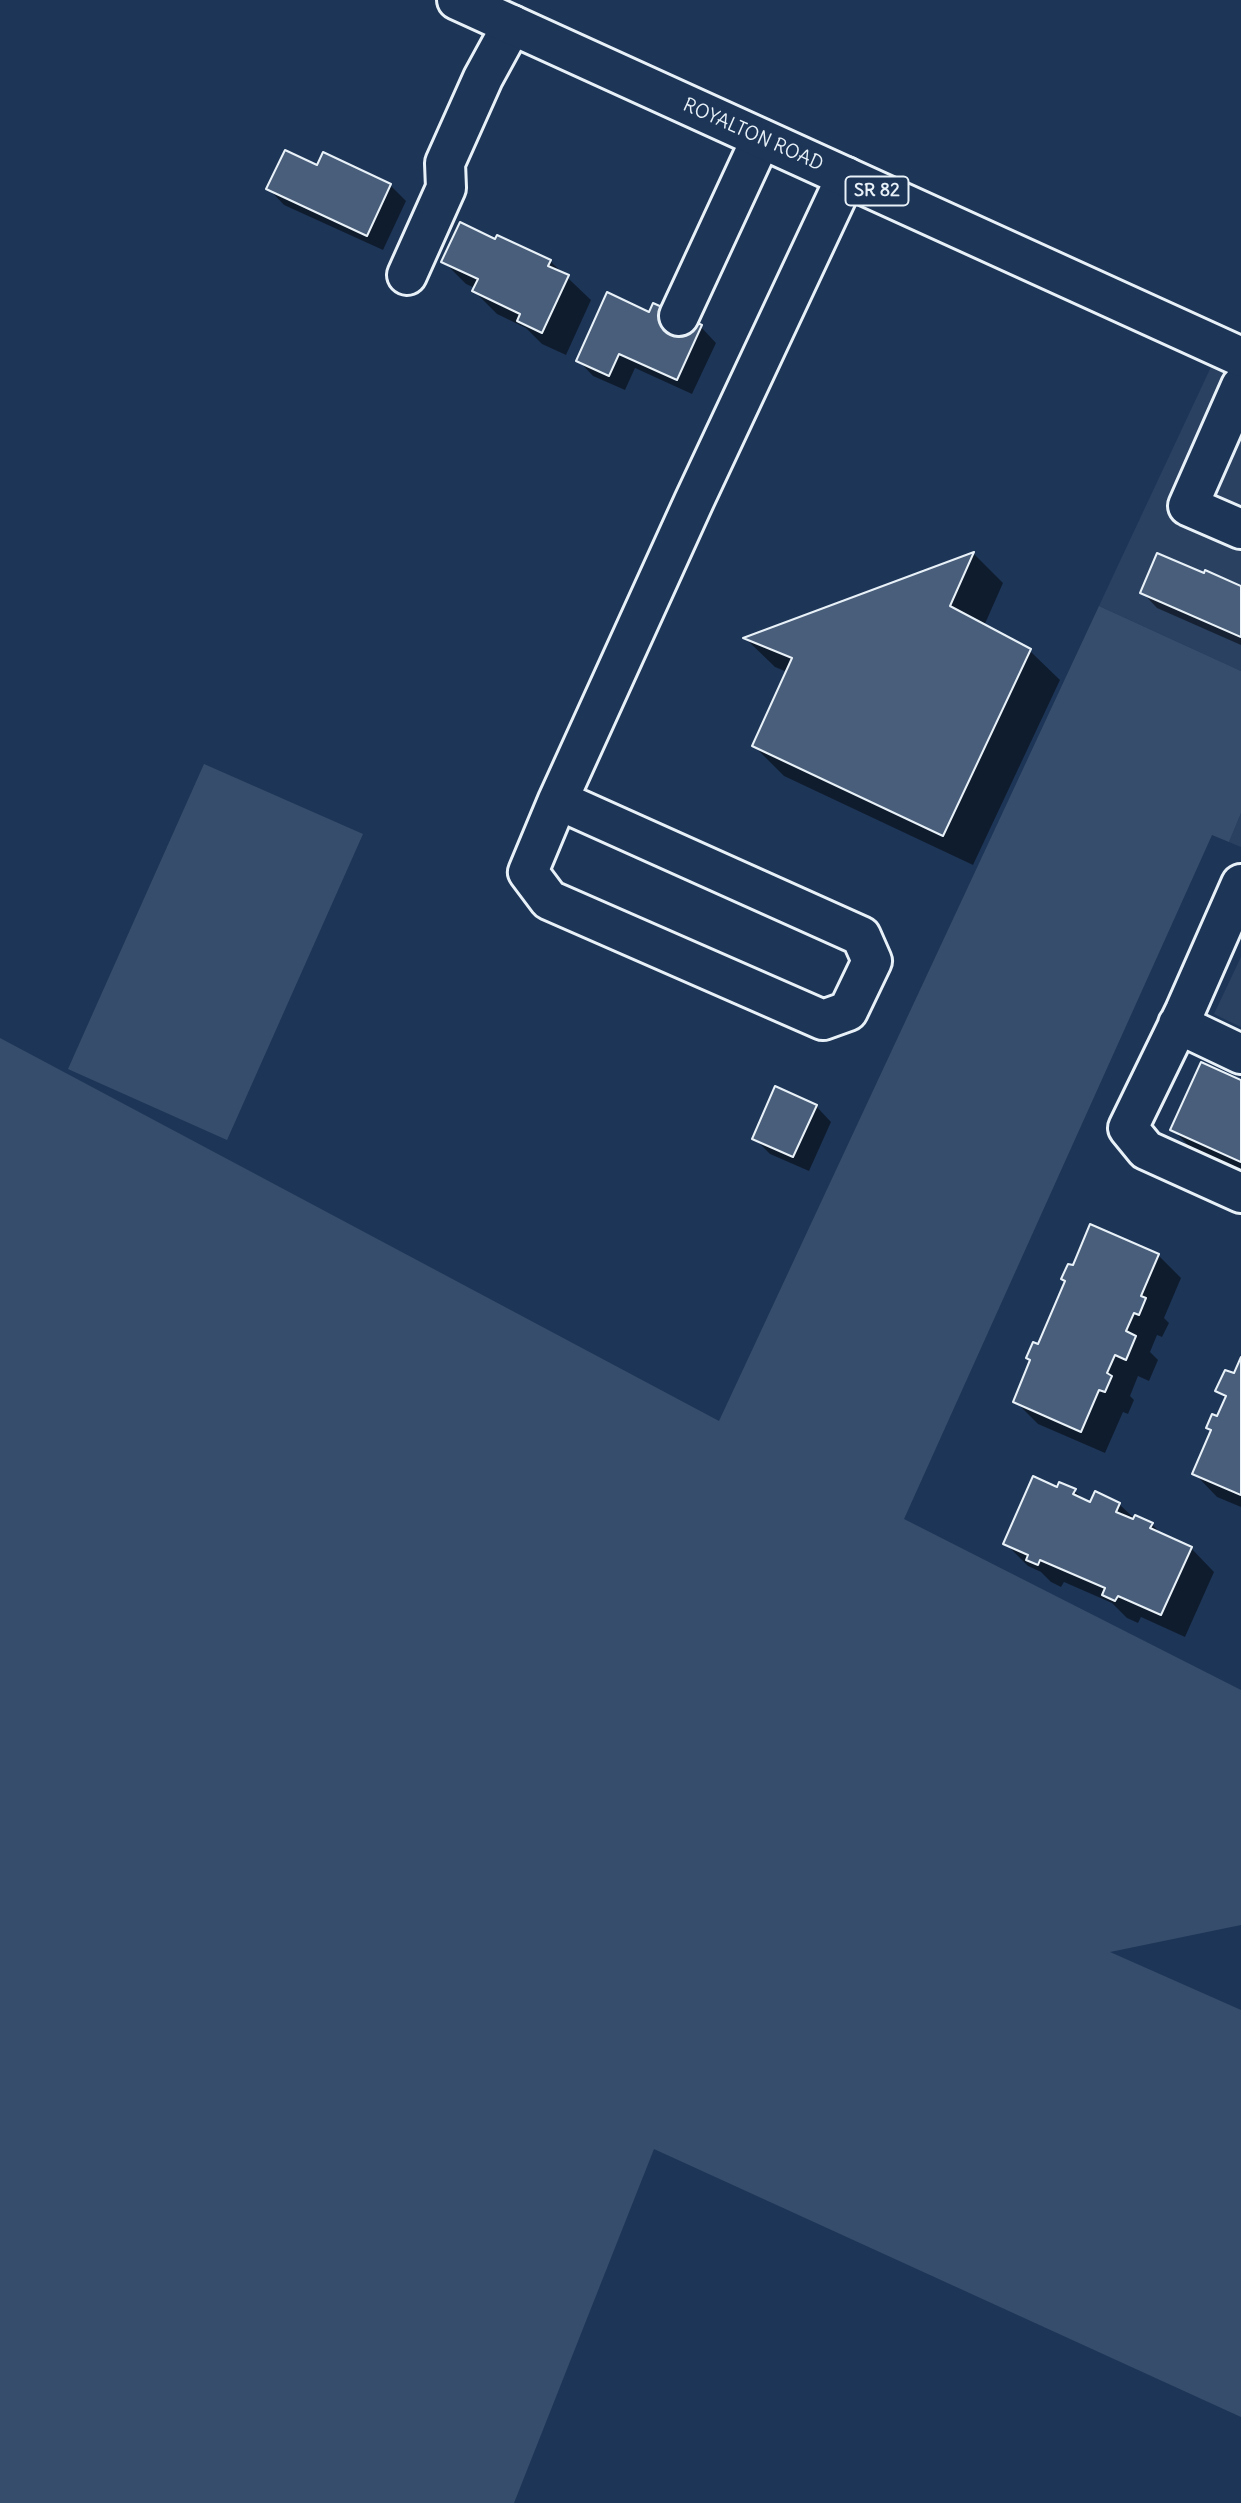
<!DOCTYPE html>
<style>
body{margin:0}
canvas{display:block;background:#1d3557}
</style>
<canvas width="1241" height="2503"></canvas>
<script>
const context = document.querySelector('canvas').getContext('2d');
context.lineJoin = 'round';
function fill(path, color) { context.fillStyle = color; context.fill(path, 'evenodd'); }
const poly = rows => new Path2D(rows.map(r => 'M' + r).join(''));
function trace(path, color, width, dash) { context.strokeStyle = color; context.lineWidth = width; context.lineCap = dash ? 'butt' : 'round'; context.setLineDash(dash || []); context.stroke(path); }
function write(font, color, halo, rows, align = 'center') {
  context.font = font + ' Delius,sans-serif'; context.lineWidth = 6; context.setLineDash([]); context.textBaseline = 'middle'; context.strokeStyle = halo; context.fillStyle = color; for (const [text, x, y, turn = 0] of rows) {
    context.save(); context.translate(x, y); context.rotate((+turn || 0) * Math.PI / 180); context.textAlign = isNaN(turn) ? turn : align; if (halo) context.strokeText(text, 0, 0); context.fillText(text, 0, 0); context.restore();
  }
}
const built = poly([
 [1211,367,1241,381,1241,671,1099,606],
 [1241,813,1241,847,1229,842],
 [1241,957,1241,1027,1214,1014]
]);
const green = poly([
 [1099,606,1241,671,1241,813,1229,842,1212,835,904,1519,1241,1690,1241,1925,1110,1952,1241,2010,1241,2417,654,2149,514,2503,0,2503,0,1038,719,1421],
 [204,764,363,834,227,1140,68,1069]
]);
const shadow = poly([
 [318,168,390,185,406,201,383,250,284,205,269,189],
 [496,242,550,261,591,300,566,355,542,344,526,328,497,314,474,291,475,288,466,284,443,261],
 [701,327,716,343,692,394,635,368,625,390,593,376,578,360],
 [974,554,1003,583,984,626,1030,651,1060,680,973,865,784,776,754,746,787,672,775,667,746,639],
 [1241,588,1241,645,1157,608,1142,592],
 [1241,1082,1241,1173,1195,1152,1172,1129],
 [816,1106,831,1122,809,1171,770,1154,754,1138],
 [1158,1255,1181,1278,1164,1318,1169,1323,1162,1337,1157,1335,1150,1352,1158,1360,1149,1381,1138,1376,1130,1396,1134,1400,1128,1414,1123,1412,1105,1453,1038,1424,1015,1401,1039,1347],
 [1241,1362,1241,1507,1217,1497,1194,1473,1212,1432,1208,1428,1218,1418,1226,1399,1218,1391,1235,1376],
 [1058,1489,1075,1491,1086,1502,1119,1504,1135,1519,1152,1524,1164,1537,1191,1548,1214,1572,1185,1637,1141,1617,1138,1623,1127,1618,1112,1603,1064,1582,1061,1587,1051,1582,1041,1572,1028,1566,1005,1543]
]);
const building = poly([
 [285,150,317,165,323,152,391,184,367,236,266,189,285,150],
 [460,222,495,239,497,235,551,260,548,266,569,275,542,333,517,321,520,314,472,291,478,279,441,262,460,222],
 [607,292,649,312,653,303,702,325,677,380,619,354,609,376,576,361,607,292],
 [974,552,950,606,1031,649,943,836,752,746,792,658,743,638,974,552],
 [1157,553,1204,573,1205,570,1241,586,1241,637,1140,593,1157,553],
 [1201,1062,1241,1080,1241,1162,1170,1130,1201,1062],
 [775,1086,817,1105,793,1157,752,1139,775,1086],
 [1090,1224,1159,1254,1141,1296,1146,1298,1139,1315,1134,1313,1126,1331,1136,1336,1126,1360,1115,1355,1107,1373,1112,1376,1105,1392,1099,1390,1081,1432,1013,1402,1030,1360,1026,1358,1033,1342,1038,1344,1065,1281,1061,1279,1068,1264,1073,1265,1090,1224],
 [1241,1357,1241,1495,1192,1474,1211,1430,1206,1428,1212,1414,1217,1416,1226,1396,1215,1391,1225,1370,1234,1373,1241,1357],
 [1033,1476,1057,1487,1059,1482,1076,1489,1073,1494,1090,1502,1095,1491,1120,1503,1116,1512,1133,1519,1135,1515,1153,1523,1150,1528,1192,1547,1161,1615,1118,1596,1115,1601,1102,1595,1105,1588,1040,1560,1038,1565,1026,1560,1028,1555,1003,1544,1033,1476]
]);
const minor = poly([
 [407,275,446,188,445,163,483,78,512,25],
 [679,316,761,139],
 [1241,386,1188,506,1241,529],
 [558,800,861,936,872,961,848,1011,823,1020,549,900,528,872,558,800,694,501,846,177],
 [1241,884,1185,1011,1128,1128,1146,1150,1241,1193],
 [1178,1024,1241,1054]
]);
const major = poly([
 [457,0,1241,357]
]);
const shields = [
 [877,191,63]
];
const shieldNames = [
 ["SR 82",877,191]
];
const streetNames = [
 ["ROYALTON ROAD",753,135,24]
];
fill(built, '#2a4162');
fill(green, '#374d6c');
fill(shadow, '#0007');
fill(building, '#495e7a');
trace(building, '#e8f1f8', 2);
trace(minor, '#e8f1f8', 44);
trace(major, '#e8f1f8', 44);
trace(minor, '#1d3557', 38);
trace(major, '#1d3557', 38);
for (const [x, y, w] of shields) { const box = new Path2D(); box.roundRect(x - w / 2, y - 14.5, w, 29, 5); context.fillStyle = '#1d3557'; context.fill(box); trace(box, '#e8f1f8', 2); }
write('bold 18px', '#e8f1f8', null, shieldNames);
write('19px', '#e8f1f8', '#1d3557', streetNames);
</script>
